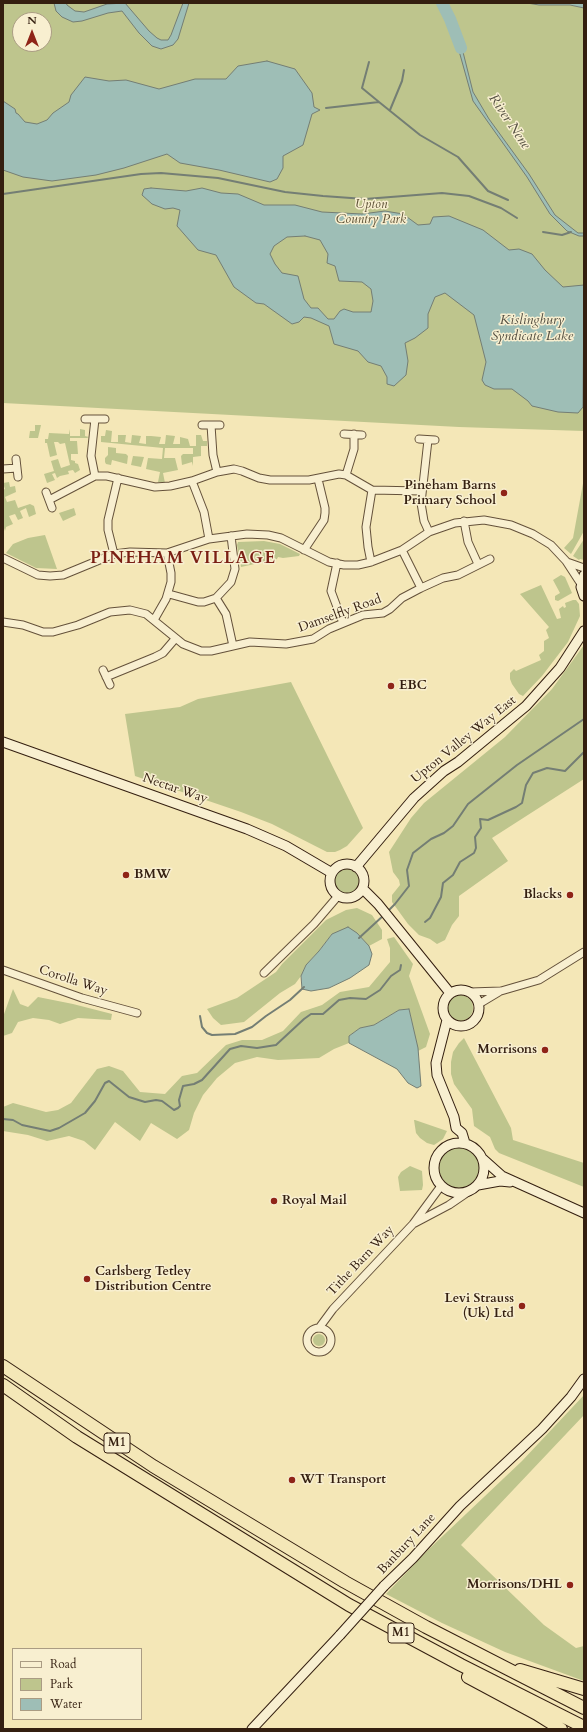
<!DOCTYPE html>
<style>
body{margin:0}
#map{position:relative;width:587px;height:1732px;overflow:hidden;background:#f4e7b7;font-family:Cardo,serif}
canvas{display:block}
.frame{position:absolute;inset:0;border:4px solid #341f10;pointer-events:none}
.legend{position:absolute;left:12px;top:1648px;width:130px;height:72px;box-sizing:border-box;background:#f8efd0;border:1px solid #aa9c83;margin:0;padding:5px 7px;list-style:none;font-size:12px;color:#341f10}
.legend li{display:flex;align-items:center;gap:8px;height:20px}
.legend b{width:20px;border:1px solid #aa9c83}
.north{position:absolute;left:12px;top:12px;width:40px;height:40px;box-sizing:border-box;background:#f8efd0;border:1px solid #aa9c83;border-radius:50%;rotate:0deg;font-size:11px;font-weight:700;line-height:16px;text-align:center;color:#341f10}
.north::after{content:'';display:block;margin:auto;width:14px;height:18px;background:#8f2418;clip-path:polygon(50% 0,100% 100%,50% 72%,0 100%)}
</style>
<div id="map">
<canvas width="587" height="1732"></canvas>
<div class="frame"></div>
<ul class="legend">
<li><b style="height:5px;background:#f8efd0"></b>Road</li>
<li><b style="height:11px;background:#bec58d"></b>Park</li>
<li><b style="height:11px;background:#9ebeb6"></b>Water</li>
</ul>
<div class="north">N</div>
</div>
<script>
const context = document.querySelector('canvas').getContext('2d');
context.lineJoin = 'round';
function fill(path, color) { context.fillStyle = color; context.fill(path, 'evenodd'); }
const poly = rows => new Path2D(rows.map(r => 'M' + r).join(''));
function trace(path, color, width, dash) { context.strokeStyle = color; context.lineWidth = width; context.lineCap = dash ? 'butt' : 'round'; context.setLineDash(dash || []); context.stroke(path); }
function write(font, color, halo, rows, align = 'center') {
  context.font = font + ' Cardo,serif'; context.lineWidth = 3; context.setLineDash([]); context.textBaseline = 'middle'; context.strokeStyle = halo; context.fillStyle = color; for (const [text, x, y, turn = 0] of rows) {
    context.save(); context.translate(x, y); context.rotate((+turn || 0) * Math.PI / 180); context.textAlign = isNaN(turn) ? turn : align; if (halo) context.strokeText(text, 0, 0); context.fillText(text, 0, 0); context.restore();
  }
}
const green = poly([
 [3,3,527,3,539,5,570,5,584,8,584,431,459,427,3,403],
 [20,20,44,20,44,44,20,44],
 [35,425,41,425,38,438,29,438,30,431,35,431],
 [70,429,70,436,80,436,80,429,85,430,85,436,89,437,87,438,70,438,70,441,77,441,78,454,71,454,71,460,75,461,75,463,78,464,80,470,75,473,73,470,68,471,69,474,60,476,57,478,55,473,52,474,55,480,47,483,44,474,54,471,51,461,58,459,61,468,70,465,65,443,60,444,58,442,54,442,57,455,50,457,47,443,45,443,45,439,48,439,49,433,69,434],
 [106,430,112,431,111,442,118,442,118,435,126,435,125,442,131,443,132,435,141,436,139,443,146,444,146,436,151,436,161,437,159,444,165,444,166,435,175,436,173,444,180,444,180,437,188,439,190,446,196,446,196,435,201,435,203,441,207,441,207,446,201,446,201,456,193,457,193,466,192,462,182,465,181,456,183,454,193,454,193,448,165,448,164,458,175,458,178,470,163,473,165,483,162,482,158,482,160,472,146,469,148,458,162,459,163,448,101,442,101,436,105,436],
 [108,447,116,448,116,453,126,454,128,456,127,464,112,460,111,465,106,464,105,462,105,458,108,455],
 [133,456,144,457,141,467,131,465],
 [584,478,584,531,571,554,564,548,573,538],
 [9,482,10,487,15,486,16,492,5,497,7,502,15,500,18,508,30,504,34,506,36,514,29,517,26,508,20,511,23,518,18,520,15,514,9,516,13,524,6,527,5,531,3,525,3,490,5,489,3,483],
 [74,508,76,515,63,521,59,513],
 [45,535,57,569,36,568,6,553,13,544,28,538],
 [584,539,584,560,580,559,579,560,573,556],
 [264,541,280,544,300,554,299,556,283,558,278,557,277,559,241,567,237,545,238,542],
 [561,575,565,577,572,593,558,601,555,600,555,596,560,593,553,580],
 [541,585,557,619,561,618,559,609,563,606,564,608,566,607,565,603,573,600,576,600,579,604,580,616,568,642,542,676,523,696,519,694,512,684,510,679,510,673,514,669,516,671,541,660,539,655,544,651,544,641,549,638,546,630,549,627,520,594],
 [584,645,584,779,492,838,508,861,459,896,459,916,452,925,445,940,437,944,430,939,419,935,408,924,392,902,392,895,400,885,399,880,393,872,389,852,411,818,424,803,505,737,552,689],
 [291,682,363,828,347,846,340,850,335,852,327,852,272,824,241,812,135,776,125,714,180,707,198,699],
 '333 881a14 14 0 1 1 28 0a14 14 0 1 1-28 0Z',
 [357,908,372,915,382,930,382,939,369,946,357,933,332,934,319,951,306,965,301,976,295,984,280,993,244,1022,221,1025,213,1018,207,1009,237,998,276,972,282,964,326,920,346,910],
 [394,937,413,964,409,976,430,1034,426,1047,418,1051,409,1009,399,1010,374,1025,360,1028,349,1036,349,1043,334,1049,319,1058,278,1060,257,1057,235,1063,217,1078,203,1095,194,1113,189,1130,177,1139,151,1123,140,1141,115,1122,95,1150,84,1141,69,1136,47,1141,28,1135,3,1131,3,1107,13,1103,46,1112,58,1110,71,1103,97,1069,109,1066,123,1071,140,1092,165,1094,182,1076,197,1073,226,1045,242,1040,262,1040,283,1031,301,1012,322,1005,340,992,369,987,390,962,390,948,387,939],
 [13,989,20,1004,28,1007,38,997,73,1004,112,1014,111,1020,78,1018,60,1024,49,1020,33,1018,18,1022,12,1033,3,1036,3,1017],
 '447 1008a13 13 0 1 1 26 0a13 13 0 1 1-26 0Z',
 [464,1038,511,1128,513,1140,584,1163,584,1187,499,1153,495,1149,490,1137,474,1126,472,1109,454,1084,451,1074,451,1062,453,1052,459,1043],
 [414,1120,415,1120,447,1131,443,1139,434,1145,427,1143,420,1138,416,1133],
 '439 1168a21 21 0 1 1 42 0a21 21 0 1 1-42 0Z',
 [410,1166,422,1171,423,1185,422,1190,400,1191,398,1177,401,1172],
 '313 1340a6 6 0 1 1 12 0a6 6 0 1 1-12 0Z',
 [584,1395,584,1415,461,1545,544,1625,576,1648,584,1646,584,1681,505,1652,442,1623,386,1594,429,1549,522,1461]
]);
const water = poly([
 [54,3,66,3,67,5,75,11,84,12,107,4,125,3,149,31,157,38,161,40,168,40,171,35,183,3,189,3,178,39,173,45,161,49,152,46,139,33,122,11,108,13,82,21,73,22,62,17,56,11,54,3],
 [527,3,584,3,584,8,570,5,539,5,527,3],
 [458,32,473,92,489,119,529,174,555,215,578,233,584,233,584,236,579,236,567,231,550,214,527,177,473,101,454,33,458,32],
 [267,61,295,69,312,93,314,107,320,110,312,114,303,145,283,156,283,168,277,179,270,182,219,170,180,163,167,154,124,168,96,175,52,181,23,177,3,170,3,101,15,109,16,113,18,114,25,122,37,124,47,120,53,113,69,102,71,95,85,77,109,81,126,80,159,89,195,79,226,79,238,66,267,61],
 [151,188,186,191,202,188,221,193,238,194,264,205,295,205,322,212,362,214,385,211,403,214,418,225,430,224,433,217,449,216,483,230,509,250,519,249,532,254,545,270,563,287,584,285,583,407,578,413,558,412,532,406,528,401,512,389,494,389,485,385,482,380,486,362,474,315,445,293,435,297,428,314,428,328,415,338,405,343,408,361,406,375,394,386,387,384,387,377,381,366,368,362,358,351,334,344,329,326,311,318,304,317,299,322,292,324,264,304,256,303,234,287,216,255,198,250,177,226,180,210,173,208,165,209,152,204,142,195,144,189,151,188],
 [305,236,320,240,328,254,327,263,335,266,339,281,362,282,371,289,373,301,371,312,353,312,344,309,340,311,334,319,328,319,318,308,311,308,304,299,298,276,282,273,275,264,270,254,274,246,287,237,305,236],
 [348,927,357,933,369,946,372,954,369,965,350,978,329,988,311,991,302,989,301,976,306,965,319,951,332,934,348,927],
 [409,1009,418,1048,421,1086,417,1088,408,1083,397,1069,349,1043,349,1036,360,1028,374,1025,399,1010,409,1009]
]);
const stream = poly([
 [369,62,362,88,379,102],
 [326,108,379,102,420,135,458,157,488,191,508,200],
 [390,110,402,81,404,70],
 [3,194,141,174,161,173,218,178,285,192,323,196,365,199,442,193,469,196,501,208,517,218],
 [543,232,562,235,571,232],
 [387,912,395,904,409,886,407,870,413,853,431,839,444,833,453,826,468,804,517,765,584,719],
 [425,922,430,918,441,897,443,883,453,875,460,862,474,853,476,848,475,837,481,828,480,819,488,820,516,807,522,803,526,785,533,773,547,768,565,771,584,752],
 [359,938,384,915],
 [200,1016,202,1027,207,1033,212,1035,235,1034,252,1027,266,1016,290,1000,304,987],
 [3,1119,13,1120,22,1125,50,1131,59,1128,85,1113,95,1101,105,1083,109,1081,129,1097,145,1102,156,1100,162,1101,174,1110,178,1108,180,1106,179,1100,183,1086,194,1084,202,1080,230,1049,241,1046,257,1048,276,1045,304,1019,311,1014,323,1014,339,1000,350,998,366,999,380,990,391,976,400,970,401,965]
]);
const river = poly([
 [442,3,450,19,461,48]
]);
const street = poly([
 [85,419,105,419],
 [202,425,220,425],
 [211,425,213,455,217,472],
 [344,434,362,435],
 [419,439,435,440],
 [428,440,421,503,424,521,429,532],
 [16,459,18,477],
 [3,469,17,468],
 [346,475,354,449,354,434],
 [95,476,91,456,95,419],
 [192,481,204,512,209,539],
 [46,492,52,508],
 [49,500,95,476,107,476,155,487,170,486,192,481,217,472,234,469,242,471,259,478,270,480,309,480,339,474,346,475,372,490,421,491],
 [464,521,468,542,478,564],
 [304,550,324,520,325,513,325,508,318,479],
 [402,550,421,588],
 [114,554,108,530,108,520,118,478],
 [3,558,38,575,50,576,63,575,114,554,130,552,167,553,209,539,247,534,268,535,281,538,329,562,344,565,358,565,371,562,402,550,429,532,455,523,484,520,511,525,533,534,551,545,566,561,581,584],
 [371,562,368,547,366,527,372,490],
 [567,562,584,568],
 [337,563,331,591,343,623],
 [169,594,198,602,204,602,216,598,231,582,235,569,231,536],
 [216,598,226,614,233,646],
 [154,620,166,599,171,582,171,573,167,553],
 [3,622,23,625,43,632,53,632,78,625,110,612,130,610,146,614,183,644,201,651,211,651,250,642,286,644,313,639,329,629,363,615,383,613,390,609,402,598,421,588,443,578,458,575,490,559],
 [103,670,110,685],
 [106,677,155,657,163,653,175,639],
 [3,970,82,998,137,1013],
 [264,973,314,924,338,896],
 [470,992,501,991,539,980,584,952],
 [479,1004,499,992],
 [415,1223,449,1205,468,1192],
 [319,1328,333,1309,413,1224,441,1186],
 '307 1340a12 12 0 1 1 24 0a12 12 0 1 1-24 0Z'
]);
const secondary = poly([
 [584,575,581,587,584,596],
 [3,742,247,829,286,846,332,873],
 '330 881a17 17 0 1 1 34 0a17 17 0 1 1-34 0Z',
 [356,867,414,798,444,771,458,762,526,706,560,668,584,631],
 [363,889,378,904,450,993],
 '443 1008a18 18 0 1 1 36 0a18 18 0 1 1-36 0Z',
 [447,1020,436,1063,437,1075,454,1117,456,1128,462,1133,465,1143],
 '434 1168a25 25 0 1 1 50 0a25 25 0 1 1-50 0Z',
 [483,1159,502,1176,584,1213],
 [478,1185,500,1181,510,1182],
 [384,1586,413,1558,460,1506,542,1429,571,1397,584,1379],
 [252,1729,340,1635]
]);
const highway = poly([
 [3,1366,153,1466,345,1582,426,1627,584,1708],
 [3,1385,77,1437,349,1605,461,1665,584,1727],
 [520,1670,584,1689],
 [468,1677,537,1714,561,1729]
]);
const secondaryBridge = poly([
 [340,1635,384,1586]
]);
const markers = [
 [504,493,4,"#8f2418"],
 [391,686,4,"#8f2418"],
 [126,875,4,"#8f2418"],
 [570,895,4,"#8f2418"],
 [545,1050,4,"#8f2418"],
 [274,1201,4,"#8f2418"],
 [87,1279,4,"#8f2418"],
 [522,1306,4,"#8f2418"],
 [292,1480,4,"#8f2418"],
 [570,1585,4,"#8f2418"]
];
const shields = [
 [117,1443,26],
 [401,1633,26]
];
const shieldNames = [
 ["M1",117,1443],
 ["M1",401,1633]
];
const parkNames = [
 ["Upton",371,205],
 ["Country Park",371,220]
];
const poiNames = [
 ["Pineham Barns",496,486],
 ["Primary School",496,501],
 ["EBC",399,686,"left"],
 ["BMW",134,875,"left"],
 ["Blacks",562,895],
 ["Morrisons",537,1050],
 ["Royal Mail",282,1201,"left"],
 ["Carlsberg Tetley",95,1272,"left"],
 ["Distribution Centre",95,1287,"left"],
 ["Levi Strauss",514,1299],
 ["(Uk) Ltd",514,1314],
 ["WT Transport",300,1480,"left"],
 ["Morrisons/DHL",562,1585]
];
const streetNames = [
 ["Damselfly Road",340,614,-20],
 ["Upton Valley Way East",464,740,-39],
 ["Nectar Way",175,789,19],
 ["Corolla Way",73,981,18],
 ["Tithe Barn Way",361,1261,-47],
 ["Banbury Lane",407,1544,-47]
];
const waterNames = [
 ["River Nene",509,122,56],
 ["Kislingbury",532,321],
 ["Syndicate Lake",532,337]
];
const districtNames = [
 ["PINEHAM VILLAGE",183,559]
];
fill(green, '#bec58d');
fill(water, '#9ebeb6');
trace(water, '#747e74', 1);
trace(stream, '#747e74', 2);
trace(river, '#9ebeb6', 12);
trace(street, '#64513a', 9);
trace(secondary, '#341f10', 11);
trace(highway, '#341f10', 14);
trace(street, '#f8efd0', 7);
trace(secondary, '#f8efd0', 9);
trace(highway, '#f4e7b7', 12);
trace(secondaryBridge, '#341f10', 11, []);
trace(secondaryBridge, '#f8efd0', 9);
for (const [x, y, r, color] of markers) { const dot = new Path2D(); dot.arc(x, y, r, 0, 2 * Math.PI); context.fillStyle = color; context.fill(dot); trace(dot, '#f8efd0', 1.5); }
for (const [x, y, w] of shields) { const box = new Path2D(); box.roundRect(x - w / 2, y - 10, w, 20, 3); context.fillStyle = '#f8efd0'; context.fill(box); trace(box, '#341f10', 1); }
write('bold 12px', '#341f10', null, shieldNames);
write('italic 13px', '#5d5136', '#f8efd0', parkNames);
write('bold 13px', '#341f10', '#f8efd0', poiNames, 'right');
write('13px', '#341f10', '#f8efd0', streetNames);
write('italic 14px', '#544f42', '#f8efd0', waterNames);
context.letterSpacing = '1px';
write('bold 17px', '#7a1f14', '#f8efd0', districtNames);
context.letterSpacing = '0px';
</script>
